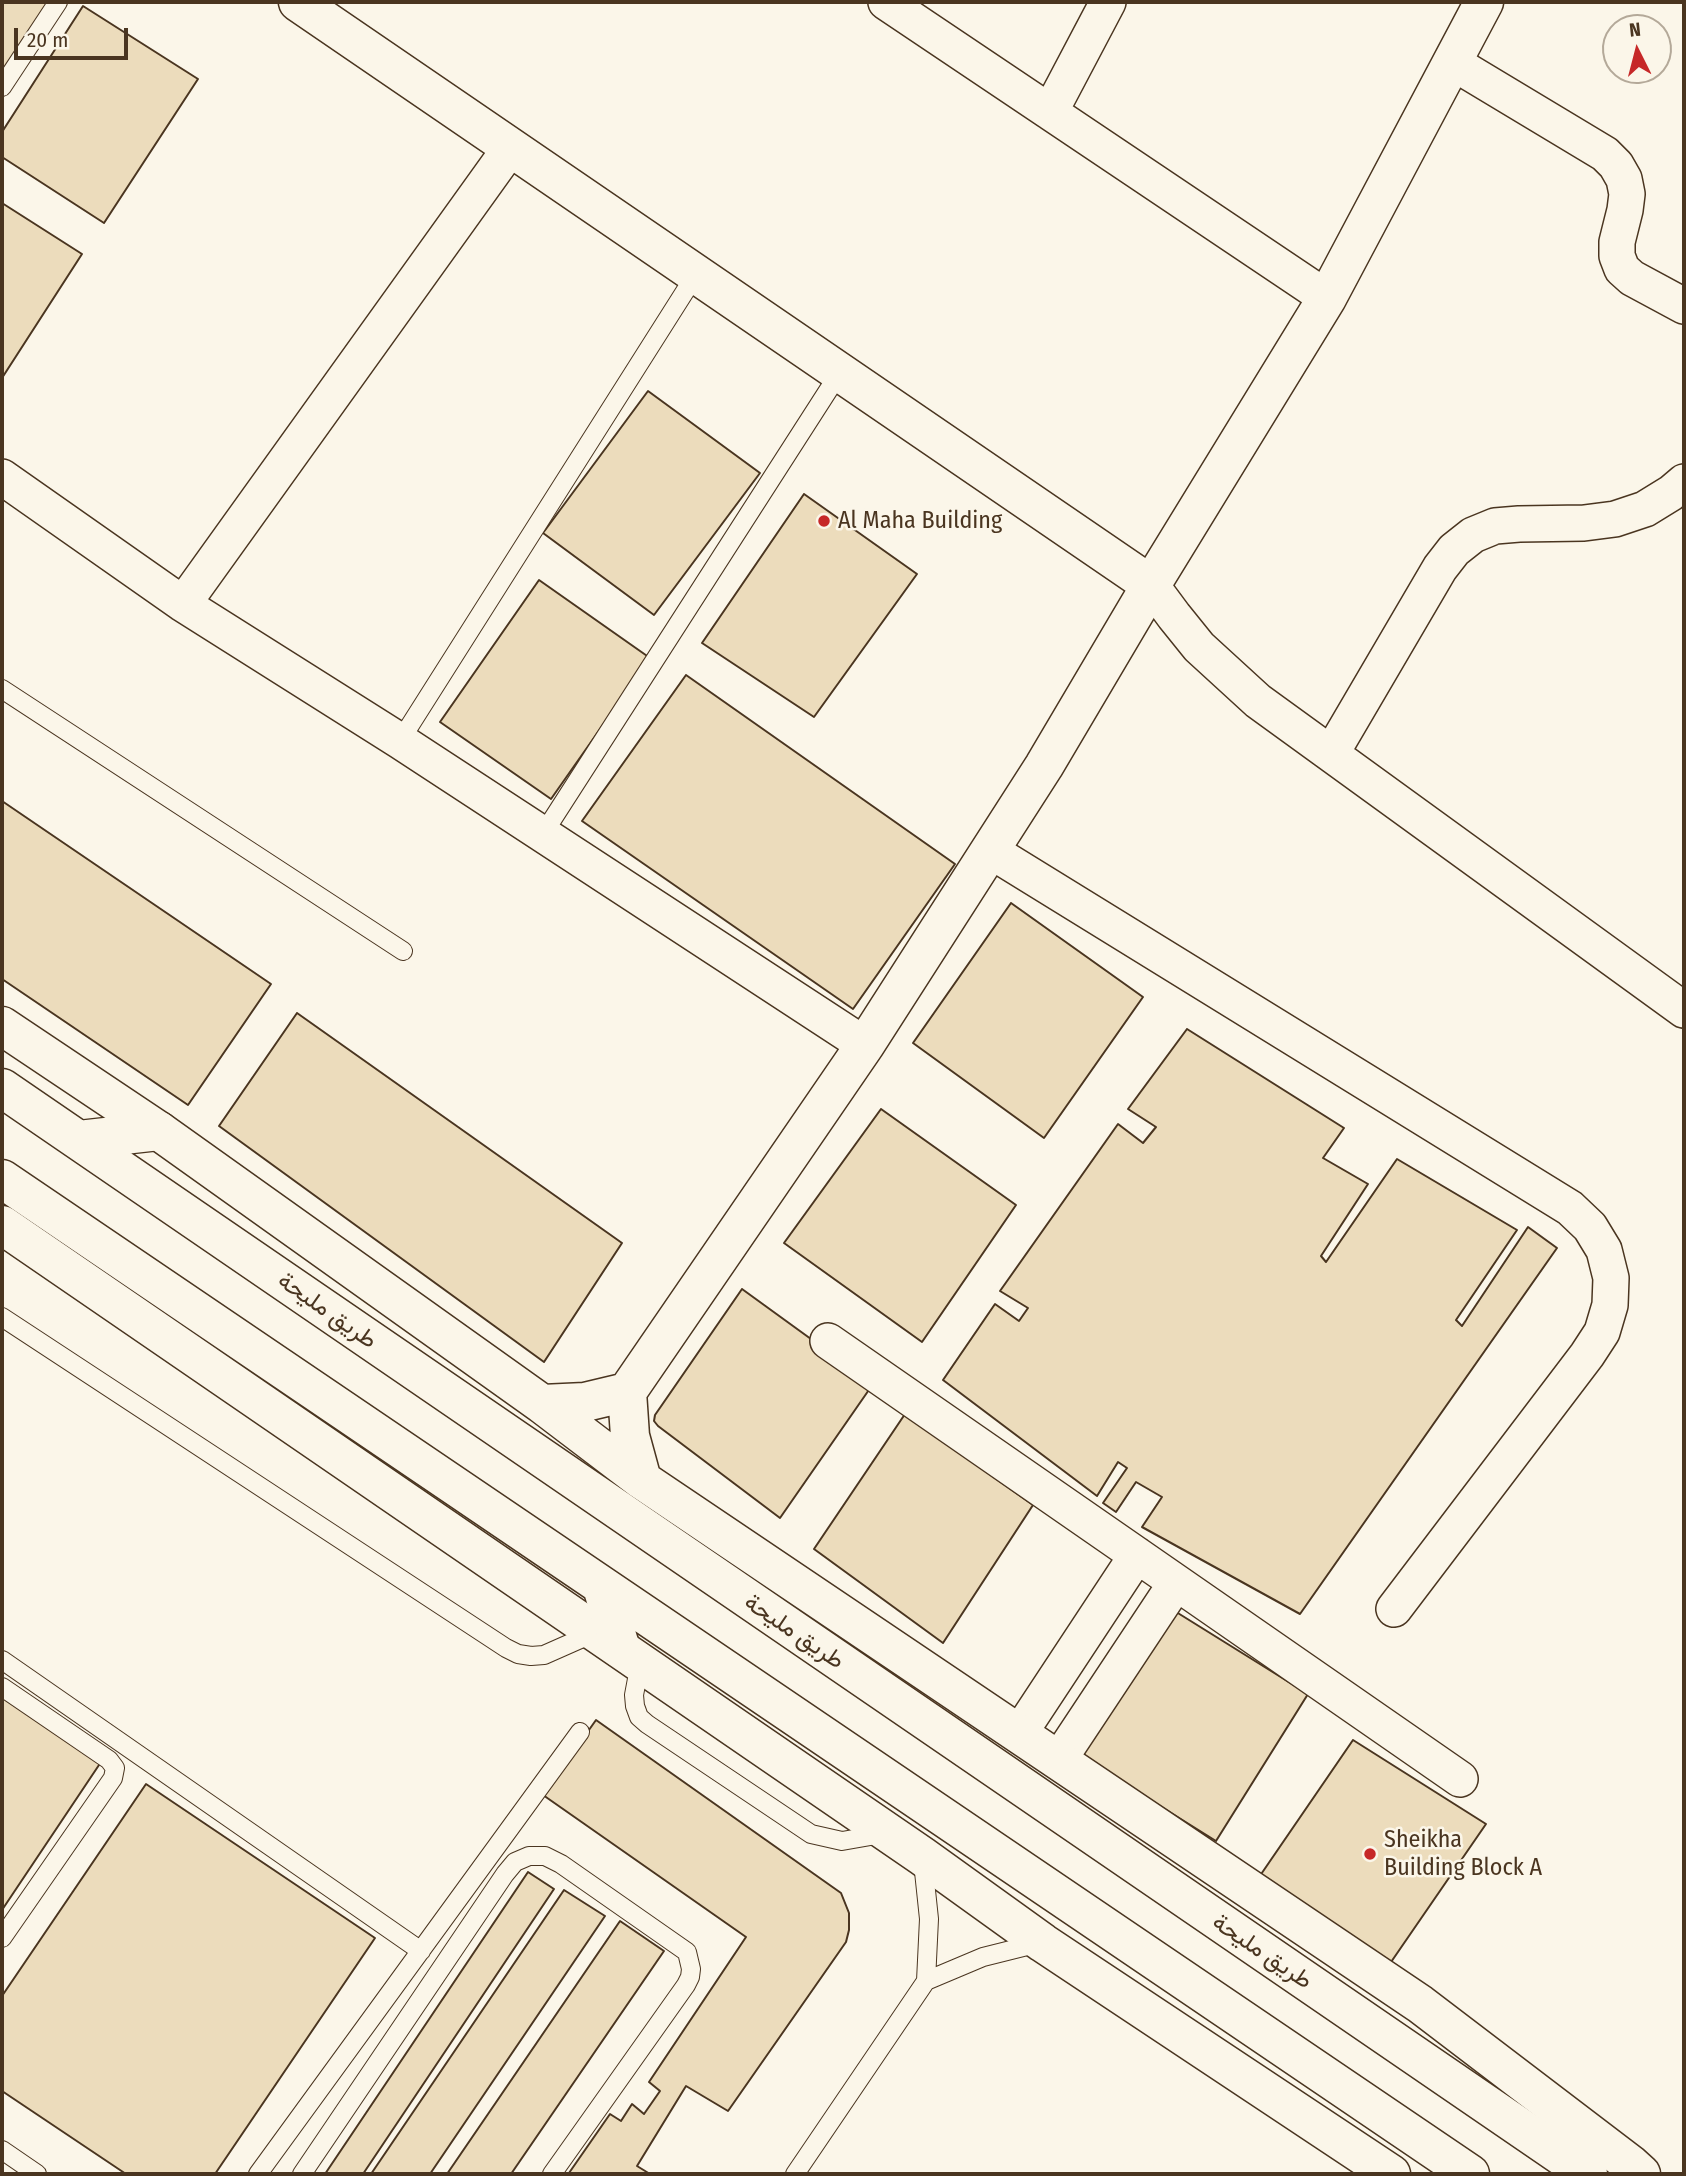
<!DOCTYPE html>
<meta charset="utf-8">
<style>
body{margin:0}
#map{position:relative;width:1686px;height:2176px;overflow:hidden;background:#fbf6e9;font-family:"Fira Sans Condensed",sans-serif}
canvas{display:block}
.frame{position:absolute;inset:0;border:4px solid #4a3520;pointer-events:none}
.north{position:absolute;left:1602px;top:14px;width:70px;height:70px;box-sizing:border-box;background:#fbf6e9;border:2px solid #b4a999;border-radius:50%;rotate:354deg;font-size:19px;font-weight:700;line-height:28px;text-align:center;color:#4a3520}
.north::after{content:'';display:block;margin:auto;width:24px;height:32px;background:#c62828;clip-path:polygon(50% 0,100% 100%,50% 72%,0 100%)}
.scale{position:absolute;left:14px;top:28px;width:114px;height:32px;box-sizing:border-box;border:4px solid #4a3520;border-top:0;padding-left:9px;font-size:21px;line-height:24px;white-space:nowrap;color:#4a3520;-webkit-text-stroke:5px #fbf6e9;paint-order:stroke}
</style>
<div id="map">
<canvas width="1686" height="2176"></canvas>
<div class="frame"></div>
<div class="north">N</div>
<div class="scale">20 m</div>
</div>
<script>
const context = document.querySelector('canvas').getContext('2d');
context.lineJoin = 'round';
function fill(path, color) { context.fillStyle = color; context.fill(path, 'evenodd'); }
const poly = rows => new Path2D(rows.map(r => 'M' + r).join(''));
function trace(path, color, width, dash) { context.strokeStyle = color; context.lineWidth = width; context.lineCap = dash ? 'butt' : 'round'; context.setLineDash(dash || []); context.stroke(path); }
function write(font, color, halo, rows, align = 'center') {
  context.font = font + ' "Fira Sans Condensed",Vazirmatn,sans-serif'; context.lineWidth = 5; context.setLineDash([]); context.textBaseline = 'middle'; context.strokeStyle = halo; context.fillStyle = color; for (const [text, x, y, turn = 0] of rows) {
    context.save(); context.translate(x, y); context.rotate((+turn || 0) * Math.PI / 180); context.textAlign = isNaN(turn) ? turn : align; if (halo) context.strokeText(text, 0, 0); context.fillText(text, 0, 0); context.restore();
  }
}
const building = poly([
 [2,2,49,2,2,73,2,2],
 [83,6,198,79,104,223,2,157,2,132,83,6],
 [2,203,82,254,2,378,2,203],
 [648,391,760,473,654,615,543,533,648,391],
 [804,494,917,574,814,717,702,643,804,494],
 [539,580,650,658,551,799,440,722,539,580],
 [686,675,955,864,853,1009,582,821,686,675],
 [2,801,271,984,188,1105,2,979,2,801],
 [1011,903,1143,997,1044,1138,913,1043,1011,903],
 [297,1013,622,1243,544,1362,219,1126,297,1013],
 [1187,1029,1344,1128,1323,1158,1368,1184,1321,1256,1326,1262,1397,1159,1517,1230,1456,1320,1462,1326,1528,1227,1557,1248,1300,1614,1142,1527,1162,1497,1136,1482,1116,1512,1103,1503,1127,1468,1118,1462,1097,1496,943,1380,995,1304,1019,1321,1028,1308,1000,1291,1118,1124,1143,1143,1156,1127,1128,1109,1187,1029],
 [881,1109,1016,1205,922,1342,784,1243,881,1109],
 [742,1289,873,1384,780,1518,658,1426,654,1421,655,1415,742,1289],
 [905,1414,1033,1505,943,1643,814,1549,905,1414],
 [1173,1610,1308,1694,1216,1841,1080,1756,1173,1610],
 [2,1696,101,1762,2,1910,2,1696],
 [596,1720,841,1893,849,1913,849,1930,846,1942,728,2111,686,2086,637,2166,650,2174,571,2174,569,2173,610,2114,621,2121,632,2104,644,2114,660,2091,649,2082,746,1937,543,1795,596,1720],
 [1353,1740,1486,1824,1389,1965,1255,1883,1353,1740],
 [146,1784,375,1938,215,2174,126,2174,2,2091,2,1996,146,1784],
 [528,1872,554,1889,363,2174,325,2174,528,1872],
 [564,1890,605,1916,430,2174,371,2174,564,1890],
 [620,1921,664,1951,511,2174,447,2174,620,1921]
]);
const service = poly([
 [2,87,58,2],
 [2,689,403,951],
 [400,741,696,274],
 [543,834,840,372],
 [2,1317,506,1648,518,1654,531,1656,544,1655,596,1632],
 [2,1660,421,1951],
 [640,1663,634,1695,635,1706,639,1717,647,1724,811,1834,842,1841,882,1834],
 [2,1687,109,1760,115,1768,113,1778,2,1938],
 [926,1981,983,1957,1039,1943],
 [2,2150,37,2174],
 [258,2174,580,1732],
 [302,2174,505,1874,515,1862,529,1856,545,1856,561,1864,687,1952,691,1969,690,1977,686,1985,552,2174],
 [795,2174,926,1981,929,1919,923,1862]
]);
const minor = poly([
 [886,2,1327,298],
 [1452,62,1605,154,1616,165,1624,179,1627,194,1625,210,1617,242,1617,256,1622,269,1632,278,1684,306],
 [1050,112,1108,2],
 [2,477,183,604,400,741,865,1045],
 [1151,585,1174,616,1199,647,1258,701,1684,1010],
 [183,604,511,147],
 [1331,754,1440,568,1454,550,1473,535,1495,526,1519,524,1584,523,1615,519,1645,509,1671,493,1684,482],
 [991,851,1570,1208,1590,1227,1604,1250,1611,1278,1610,1305,1602,1332,1587,1355,1394,1609],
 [828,1341,1460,1779],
 [1019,1734,1137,1555],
 [1058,1761,1176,1583]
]);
const tertiary = poly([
 [298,2,1151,585],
 [2,1026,159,1131,542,1404,642,1480,1420,2004,1630,2164,1641,2174],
 [2,1225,922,1856,1043,1943,1391,2174],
 [542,1404,585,1402,627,1392],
 [642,1480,630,1436,627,1392,865,1045,1044,766,1151,585,1327,298,1484,2]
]);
const primary = poly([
 [2,1088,1588,2174],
 [79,1140,159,1131],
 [2,1179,1470,2174],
 [602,1587,621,1649]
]);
const markers = [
 [824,521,7,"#c62828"],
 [1370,1854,7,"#c62828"]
];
const poiNames = [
 ["Al Maha Building",838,521],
 ["Sheikha",1384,1840],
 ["Building Block A",1384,1868]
];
const streetNames = [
 ["طريق مليحة",327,1311,35],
 ["طريق مليحة",794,1632,34],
 ["طريق مليحة",1262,1952,34]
];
fill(building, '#ecdcbc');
trace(building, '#4a3520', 2);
trace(service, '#4a3520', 20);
trace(minor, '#4a3520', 38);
trace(tertiary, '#4a3520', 41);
trace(primary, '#4a3520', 41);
trace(service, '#fbf6e9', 18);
trace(minor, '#fbf6e9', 35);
trace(tertiary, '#fbf6e9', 38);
trace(primary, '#fbf6e9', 38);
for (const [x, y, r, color] of markers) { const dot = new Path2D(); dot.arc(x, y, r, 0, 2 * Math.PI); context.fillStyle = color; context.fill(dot); trace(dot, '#fbf6e9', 2.5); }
write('24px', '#4a3520', '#fbf6e9', poiNames, 'left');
write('24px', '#4a3520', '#fbf6e9', streetNames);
</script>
